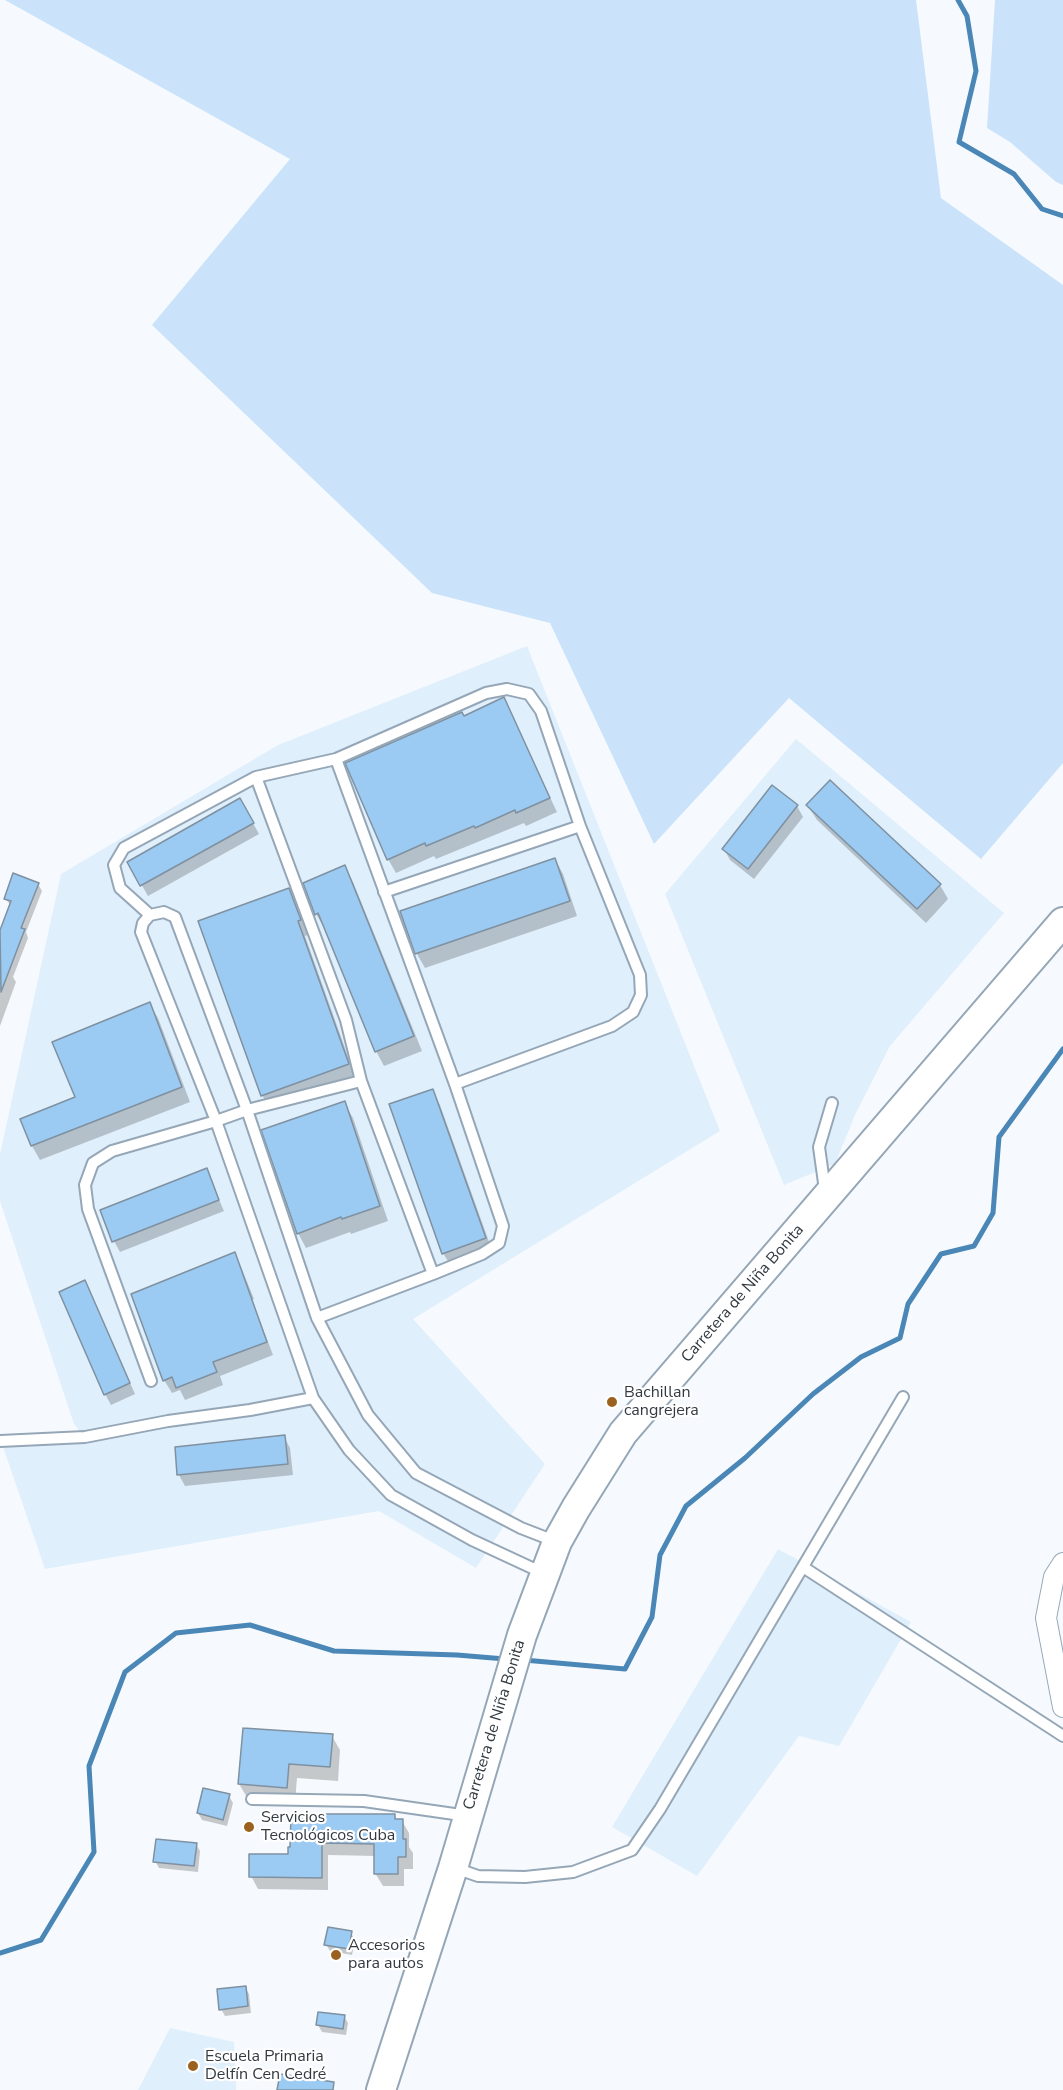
<!DOCTYPE html>
<meta charset="utf-8">
<style>
body{margin:0}
canvas{display:block;background:#f6fafe}
</style>
<canvas width="1063" height="2090"></canvas>
<script>
const context = document.querySelector('canvas').getContext('2d');
context.lineJoin = 'round';
function fill(path, color) { context.fillStyle = color; context.fill(path, 'evenodd'); }
const poly = rows => new Path2D(rows.map(r => 'M' + r).join(''));
function trace(path, color, width, dash) { context.strokeStyle = color; context.lineWidth = width; context.lineCap = dash ? 'butt' : 'round'; context.setLineDash(dash || []); context.stroke(path); }
function write(font, color, halo, rows, align = 'center') {
  context.font = font + ' "Nunito Sans",sans-serif'; context.lineWidth = 4.5; context.setLineDash([]); context.textBaseline = 'middle'; context.strokeStyle = halo; context.fillStyle = color; for (const [text, x, y, turn = 0] of rows) {
    context.save(); context.translate(x, y); context.rotate((+turn || 0) * Math.PI / 180); context.textAlign = isNaN(turn) ? turn : align; if (halo) context.strokeText(text, 0, 0); context.fillText(text, 0, 0); context.restore();
  }
}
const built = poly([
 [527,646,720,1131,413,1319,545,1464,476,1568,379,1511,45,1569,1,1441,84,1437,74,1424,0,1201,0,1154,61,874,278,745],
 [796,739,1004,913,890,1046,855,1115,835,1164,784,1185,665,894],
 [778,1549,911,1622,839,1746,799,1736,697,1876,612,1827],
 [170,2028,234,2042,236,2090,138,2090]
]);
const green = poly([
 [5,0,916,0,941,198,1063,285,1063,763,981,859,789,698,654,844,550,623,432,593,152,325,290,159],
 [995,0,1063,0,1063,185,1056,182,1010,142,987,128]
]);
const shadow = poly([
 [503,699,557,812,526,826,524,823,436,859,434,856,396,873,388,859,464,718],
 [240,800,259,834,148,896,129,862],
 [797,806,803,817,754,879,730,860,724,849],
 [808,806,940,885,948,899,926,923,817,820],
 [555,859,563,874,577,916,425,968,417,954,402,912],
 [345,867,353,882,422,1051,384,1066,376,1051,325,929,316,914],
 [38,884,42,891,26,932,28,938,13,977,16,982,0,1026,0,936,11,906,5,898],
 [288,890,297,905,308,935,305,936,356,1079,271,1110,262,1095],
 [149,1003,158,1018,190,1102,40,1160,32,1146,22,1120,77,1098],
 [432,1090,440,1105,493,1253,452,1268,443,1253],
 [344,1103,353,1118,388,1221,351,1234,350,1232,306,1248,298,1233],
 [206,1170,224,1211,120,1252,114,1241],
 [234,1254,241,1267,254,1299,252,1300,273,1355,220,1376,223,1385,185,1400,180,1390,172,1393,164,1380],
 [85,1282,135,1394,111,1405,105,1394],
 [284,1437,290,1448,293,1475,185,1486,179,1475],
 [332,1736,340,1750,338,1781,297,1778,295,1802,248,1799,239,1784],
 [229,1796,233,1803,227,1826,202,1820,198,1813],
 [395,1816,397,1821,402,1821,409,1833,409,1847,413,1853,413,1869,404,1869,404,1886,383,1886,375,1873,376,1856,328,1855,328,1890,258,1889,251,1876,289,1856,289,1848],
 [196,1844,200,1851,198,1872,159,1868,155,1861],
 [351,1933,355,1940,352,1955,330,1951,326,1944],
 [245,1987,249,1994,251,2013,225,2016,221,2009],
 [344,2016,348,2023,346,2035,322,2032,318,2025]
]);
const stream = poly([
 [958,0,967,16,976,71,959,142,1014,174,1042,209,1063,216],
 [524,1660,625,1669,652,1617,660,1555,686,1506,745,1458,813,1394,861,1357,900,1338,908,1304,941,1254,974,1246,993,1213,999,1137,1063,1049],
 [0,1953,41,1940,94,1852,89,1766,125,1672,176,1633,250,1625,334,1651,457,1655,505,1659]
]);
const building = poly([
 [504,697,550,798,516,813,515,810,475,828,474,826,426,846,425,843,387,860,345,763,462,712,464,716,504,697],
 [830,780,941,884,917,909,806,805,830,780],
 [772,785,798,805,748,869,722,849,772,785],
 [240,798,254,823,140,886,127,862,240,798],
 [555,858,570,901,415,954,400,911,555,858],
 [345,865,414,1036,375,1052,318,913,315,915,303,883,345,865],
 [13,873,39,883,21,928,25,929,1,992,0,930,11,901,4,899,13,873],
 [289,888,301,920,298,921,349,1064,261,1096,198,921,289,888],
 [150,1002,182,1087,31,1146,20,1119,75,1097,52,1042,150,1002],
 [433,1089,486,1238,442,1254,389,1104,433,1089],
 [345,1101,380,1206,342,1219,341,1217,297,1234,261,1130,345,1101],
 [207,1168,219,1200,112,1242,100,1210,207,1168],
 [235,1252,267,1342,213,1362,217,1372,176,1388,172,1377,163,1381,131,1294,235,1252],
 [85,1280,130,1383,104,1395,59,1292,85,1280],
 [285,1435,288,1464,177,1475,175,1447,285,1435],
 [243,1728,333,1734,330,1767,289,1764,287,1788,238,1784,243,1728],
 [203,1788,230,1794,223,1820,197,1813,203,1788],
 [291,1814,395,1814,395,1819,403,1819,403,1839,406,1839,406,1857,398,1857,398,1874,374,1874,374,1844,322,1843,322,1878,249,1877,249,1854,288,1854,288,1847,290,1847,291,1814],
 [156,1839,197,1843,194,1866,153,1862,156,1839],
 [328,1927,352,1931,349,1949,324,1945,328,1927],
 [246,1986,248,2006,219,2010,217,1989,246,1986],
 [318,2012,345,2015,343,2029,316,2025,318,2012],
 [280,2074,334,2082,333,2090,277,2090,280,2074]
]);
const service = poly([
 [256,777,346,1020,361,1081,433,1274,482,1254,499,1243,503,1226,455,1084,336,759],
 [384,892,580,826],
 [150,915,120,888,114,865,124,848,256,777,336,759,486,693,507,689,529,694,541,711,580,826,640,975,641,995,633,1012,612,1026,455,1084],
 [825,1190,819,1147,832,1103],
 [317,1318,433,1274],
 [151,1381,88,1209,85,1185,93,1163,112,1151,216,1121,247,1110,361,1081],
 [0,1441,85,1437,168,1421,250,1410,313,1398],
 [803,1567,1063,1736],
 [543,1573,472,1540,391,1495,349,1450,313,1398,216,1121,141,932,143,923,150,915,164,912,175,917,247,1110,317,1318,368,1415,416,1473,521,1528,557,1542],
 [252,1799,364,1801,468,1816],
 [455,1868,478,1876,525,1877,573,1872,632,1850,660,1809,903,1397]
]);
const minor = poly([
 [1063,1563,1054,1577,1046,1618,1063,1707]
]);
const secondary = poly([
 [381,2090,453,1868,522,1635,557,1542,576,1508,623,1433,1063,922]
]);
const markers = [
 [612,1402,6,"#9b611f"],
 [249,1827,6,"#9b611f"],
 [336,1955,6,"#9b611f"],
 [193,2066,6,"#9b611f"]
];
const streetNames = [
 ["Carretera de Niña Bonita",743,1294,-49],
 ["Carretera de Niña Bonita",495,1725,-73]
];
const poiNames = [
 ["Bachillan",624,1393],
 ["cangrejera",624,1411],
 ["Servicios",261,1818],
 ["Tecnológicos Cuba",261,1836],
 ["Accesorios",348,1946],
 ["para autos",348,1964],
 ["Escuela Primaria",205,2057],
 ["Delfín Cen Cedré",205,2075]
];
fill(built, '#e0effc');
fill(green, '#cae3fa');
fill(shadow, '#0003');
trace(stream, '#4a87b7', 5);
fill(building, '#9bcaf3');
trace(building, '#7f91a0', 1.5);
trace(service, '#95a7b7', 14);
trace(minor, '#95a7b7', 22);
trace(secondary, '#95a7b7', 32);
trace(service, '#fff', 10);
trace(minor, '#fff', 20);
trace(secondary, '#fff', 28);
for (const [x, y, r, color] of markers) { const dot = new Path2D(); dot.arc(x, y, r, 0, 2 * Math.PI); context.fillStyle = color; context.fill(dot); trace(dot, '#fff', 2); }
write('16px', '#323a40', '#fff', streetNames);
write('16px', '#323a40', '#fff', poiNames, 'left');
</script>
